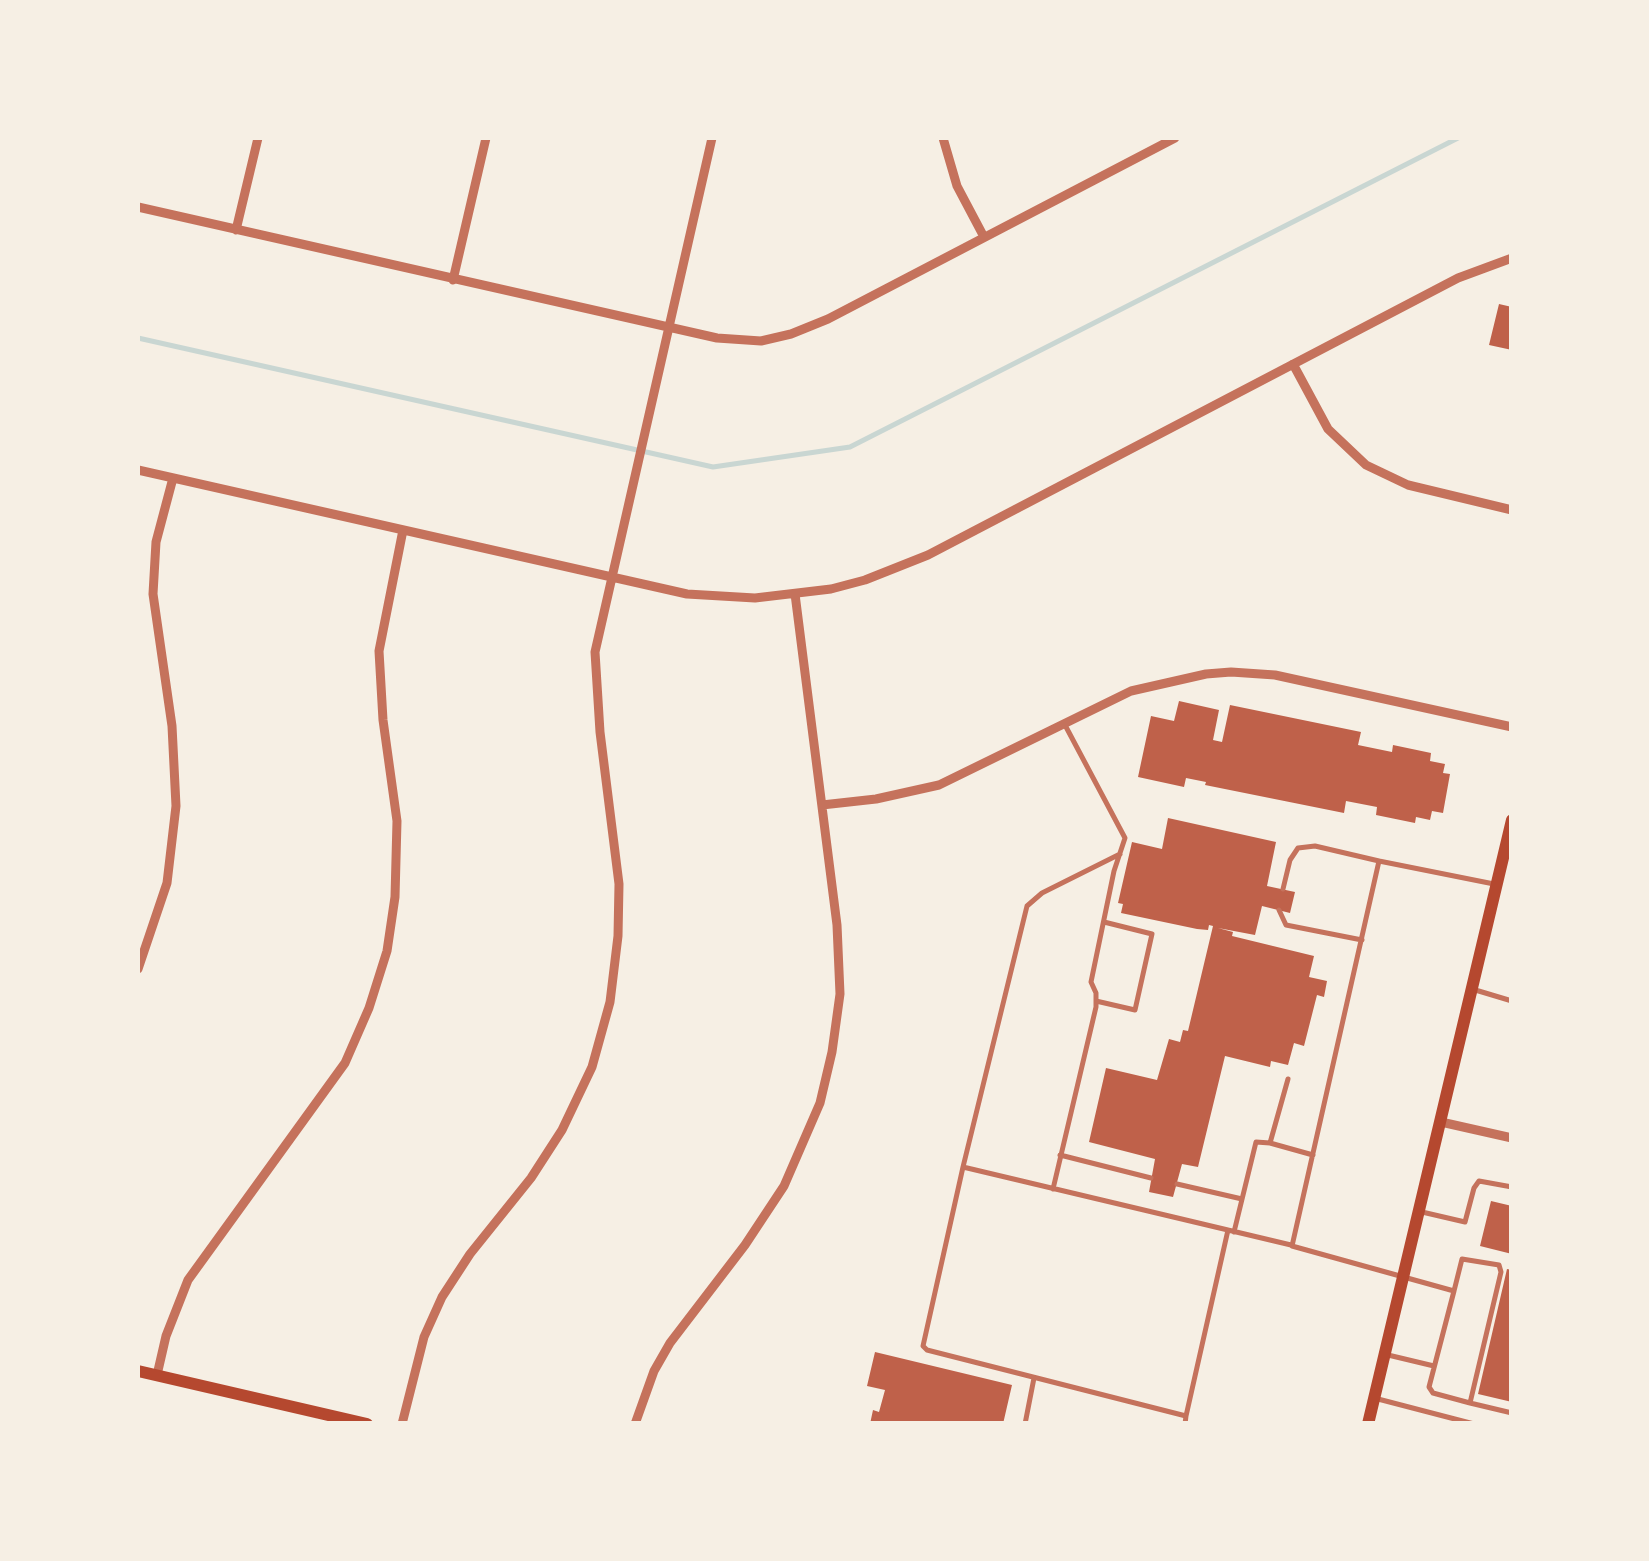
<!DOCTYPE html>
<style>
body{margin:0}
#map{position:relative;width:1649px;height:1561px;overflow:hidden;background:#f6efe4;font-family:Commissioner,sans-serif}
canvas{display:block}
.frame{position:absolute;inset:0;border:140px solid #f6efe4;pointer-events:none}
</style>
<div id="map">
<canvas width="1649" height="1561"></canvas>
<div class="frame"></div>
</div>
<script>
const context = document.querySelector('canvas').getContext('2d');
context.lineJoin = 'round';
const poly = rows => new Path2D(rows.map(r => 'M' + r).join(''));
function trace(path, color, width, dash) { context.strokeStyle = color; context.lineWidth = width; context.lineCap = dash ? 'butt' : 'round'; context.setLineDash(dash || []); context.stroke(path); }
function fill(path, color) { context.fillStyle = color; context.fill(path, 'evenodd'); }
const stream = poly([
 [138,338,713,467,850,447,1458,138]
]);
const building = poly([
 [1499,304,1512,307,1512,350,1489,345],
 [1179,701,1219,710,1213,740,1222,742,1230,705,1361,732,1358,745,1392,752,1393,745,1431,753,1430,761,1445,764,1443,773,1450,774,1443,813,1432,811,1430,820,1416,817,1415,823,1376,815,1377,807,1346,801,1344,813,1205,785,1206,782,1186,778,1184,787,1138,777,1151,716,1174,721],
 [1168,818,1276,842,1267,886,1295,892,1290,913,1262,906,1255,935,1218,928,1233,932,1232,936,1314,956,1309,977,1327,981,1324,997,1317,995,1304,1046,1294,1043,1288,1065,1271,1061,1270,1067,1225,1056,1198,1167,1182,1164,1173,1197,1149,1192,1155,1159,1089,1142,1106,1068,1157,1080,1169,1039,1180,1042,1183,1030,1188,1031,1213,926,1209,925,1208,930,1197,929,1121,913,1123,904,1118,903,1132,842,1162,849],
 [1491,1201,1512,1206,1512,1254,1480,1246],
 [1507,1269,1512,1270,1512,1402,1478,1394],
 [875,1352,1012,1385,1003,1424,870,1424,873,1410,879,1412,885,1390,867,1386]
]);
const service = poly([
 [1283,889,1290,860,1298,848,1315,846,1379,861],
 [1279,910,1286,925,1362,940],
 [1472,989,1512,1001],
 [1096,1001,1135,1010,1152,934,1104,922],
 [1288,1079,1270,1143,1313,1155],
 [1060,1155,1151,1178],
 [963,1167,1027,906,1042,893,1120,854],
 [1177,1184,1242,1199],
 [1053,1189,1096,1007,1096,993,1091,982,1114,871,1125,838,1065,725],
 [1422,1212,1465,1222,1474,1188,1479,1181,1512,1187],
 [1234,1232,1256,1142,1270,1143],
 [1454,1291,1429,1387,1433,1393,1470,1403,1501,1272,1499,1265,1462,1259,1454,1291,1292,1246,1379,861,1494,884],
 [1388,1355,1434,1366],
 [1378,1399,1474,1424],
 [1470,1403,1512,1413],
 [1186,1416,1228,1230],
 [1025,1424,1034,1378],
 [1185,1424,1186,1416,927,1350,923,1346,963,1167,1291,1245]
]);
const minor = poly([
 [943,138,957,186,984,237],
 [138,207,717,338,761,341,791,334,828,319,1175,138],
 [236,230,258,138],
 [453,280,486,138],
 [1293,364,1328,429,1366,465,1408,485,1512,510],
 [138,470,687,594,755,598,831,589,865,580,928,555,1458,278,1512,258],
 [822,805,876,799,939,785,1131,691,1206,674,1231,672,1275,675,1512,727],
 [138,969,167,883,176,806,172,726,153,594,156,542,173,478],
 [1441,1122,1512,1138],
 [157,1375,166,1336,188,1280,345,1063,369,1008,387,951,395,897,397,821,383,720,379,651,403,530],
 [402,1424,424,1337,442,1297,470,1254,531,1178,562,1130,592,1067,610,1002,618,936,619,884,600,732,595,652,712,138],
 [635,1424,654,1371,670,1343,745,1245,784,1186,820,1103,832,1052,840,994,837,925,795,594]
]);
const secondary = poly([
 [138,1371,367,1424],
 [1368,1424,1512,820]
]);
trace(stream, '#c9d6d2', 5);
fill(building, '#bf614a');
trace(service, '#c5725c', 5);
trace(minor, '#c5725c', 9);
trace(secondary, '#b5482f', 12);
</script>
